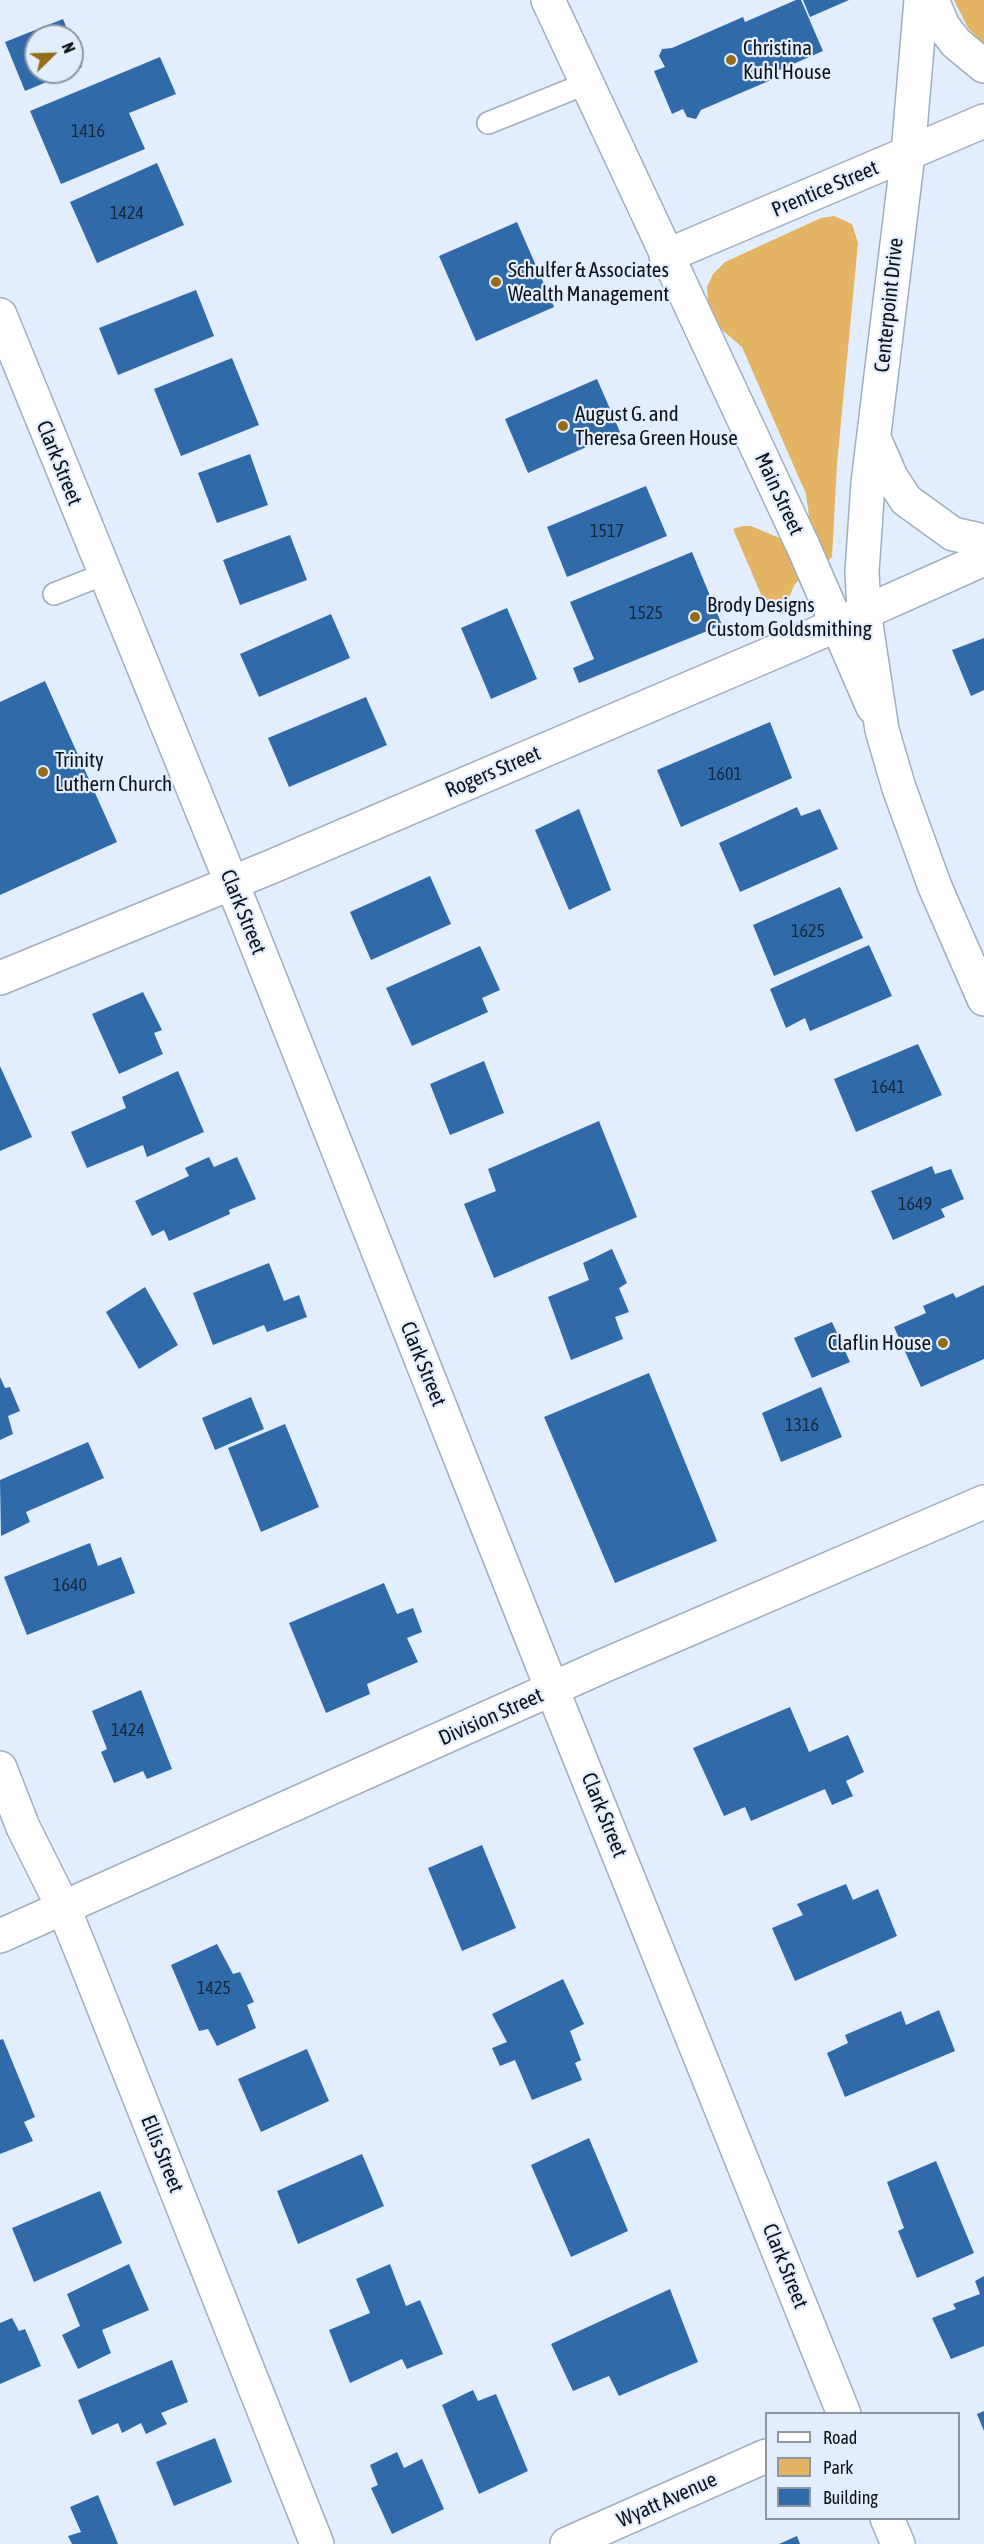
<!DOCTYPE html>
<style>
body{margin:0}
#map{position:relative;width:984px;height:2544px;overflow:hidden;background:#e2eefd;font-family:"Asap Condensed",sans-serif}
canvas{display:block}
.legend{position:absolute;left:765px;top:2412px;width:195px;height:108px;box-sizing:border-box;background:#e2eefd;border:2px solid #8d96a1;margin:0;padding:8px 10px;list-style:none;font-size:18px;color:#0d1218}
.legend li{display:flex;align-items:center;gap:12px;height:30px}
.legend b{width:30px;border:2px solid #8d96a1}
.north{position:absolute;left:24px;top:24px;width:60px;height:60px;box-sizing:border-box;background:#e2eefd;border:2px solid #8d96a1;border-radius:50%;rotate:67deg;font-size:16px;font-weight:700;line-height:24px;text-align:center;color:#0d1218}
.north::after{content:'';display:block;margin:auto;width:21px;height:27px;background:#956c17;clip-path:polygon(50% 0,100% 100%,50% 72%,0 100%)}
</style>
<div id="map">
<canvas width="984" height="2544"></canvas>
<ul class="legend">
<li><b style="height:8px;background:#fff"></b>Road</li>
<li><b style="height:16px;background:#e3b463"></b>Park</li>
<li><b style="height:16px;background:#306aa9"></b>Building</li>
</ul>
<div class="north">N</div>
</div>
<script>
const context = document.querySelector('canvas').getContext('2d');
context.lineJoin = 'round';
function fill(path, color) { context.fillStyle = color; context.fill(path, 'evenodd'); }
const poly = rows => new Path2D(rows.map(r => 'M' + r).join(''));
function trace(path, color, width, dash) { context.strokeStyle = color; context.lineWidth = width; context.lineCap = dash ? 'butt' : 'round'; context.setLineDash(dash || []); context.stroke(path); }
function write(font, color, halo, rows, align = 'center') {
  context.font = font + ' "Asap Condensed",sans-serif'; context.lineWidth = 4.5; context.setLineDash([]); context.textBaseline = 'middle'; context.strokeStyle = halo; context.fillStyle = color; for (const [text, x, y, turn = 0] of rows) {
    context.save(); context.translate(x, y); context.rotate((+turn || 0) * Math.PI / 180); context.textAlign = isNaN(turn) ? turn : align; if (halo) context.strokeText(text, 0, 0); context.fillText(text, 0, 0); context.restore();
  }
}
const green = poly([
 [954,0,984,0,984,44,968,28],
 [834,216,852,224,858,243,837,464,832,557,829,560,825,560,811,530,806,494,742,347,715,324,708,304,707,287,713,274,725,262,821,218],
 [742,526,751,526,782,539,804,575,795,584,789,597,766,606,733,529]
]);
const building = poly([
 [796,0,801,0,823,51,768,75,771,80,701,110,696,119,687,117,683,109,672,114,654,71,665,67,659,56,662,49,672,48,743,17,745,22],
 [803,0,849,0,810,17],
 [63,19,70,36,36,36,36,72,71,72,25,91,5,42],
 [72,42,82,67,72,72],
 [160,57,176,94,129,113,145,149,61,184,30,111],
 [157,163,184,225,97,263,70,202],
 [517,222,554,307,476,341,439,256],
 [196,290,214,336,118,375,99,328],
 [232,358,259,425,181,456,154,389],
 [597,379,620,432,528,473,505,419],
 [250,454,268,505,217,523,198,473],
 [646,486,667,536,567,577,547,527],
 [290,535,307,580,240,605,223,560],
 [692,552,722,625,579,683,573,668,594,659,570,602],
 [507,608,537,679,491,699,461,628],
 [331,614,350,658,259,697,240,654],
 [984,638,984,690,971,696,952,650],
 [45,681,117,842,0,895,0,702],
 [366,697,387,745,289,787,268,738],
 [770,722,792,778,681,827,657,770],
 [797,807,801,816,820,809,838,849,740,892,719,843],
 [579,809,611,890,569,910,535,830],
 [430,876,451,924,371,960,350,912],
 [840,887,863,938,774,976,753,925],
 [869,945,892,996,810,1031,805,1018,786,1028,770,989],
 [480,946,500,990,482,998,488,1012,412,1046,386,988],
 [143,992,162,1030,154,1033,163,1054,119,1074,92,1014],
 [918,1044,942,1095,856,1132,834,1079],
 [484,1061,504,1113,450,1135,430,1084],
 [0,1066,32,1137,0,1151],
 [178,1071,204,1132,147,1157,143,1145,87,1168,71,1132,126,1108,122,1097],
 [599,1121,637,1217,494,1278,464,1204,496,1191,488,1169],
 [209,1157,214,1167,237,1157,256,1199,229,1210,230,1214,169,1241,164,1230,152,1236,135,1201,189,1176,185,1168],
 [932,1166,935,1174,951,1169,964,1199,941,1209,945,1217,893,1240,871,1191],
 [612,1249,627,1283,619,1288,629,1312,615,1317,623,1339,571,1360,548,1297,589,1280,583,1263],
 [269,1263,284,1301,299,1295,307,1317,267,1332,264,1325,213,1345,193,1293],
 [984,1285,984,1359,921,1387,894,1327,926,1313,923,1306,953,1293,956,1298],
 [145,1287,178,1345,139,1369,106,1312],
 [832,1322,850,1362,812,1378,794,1338],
 [649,1373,717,1541,615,1583,544,1417],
 [0,1377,5,1388,10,1387,20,1411,8,1416,13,1434,0,1440],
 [821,1387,842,1437,781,1462,762,1413],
 [251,1397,264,1429,215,1450,202,1418],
 [285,1424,319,1507,261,1532,228,1448],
 [88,1442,104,1478,26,1512,30,1522,1,1536,0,1480],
 [90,1543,98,1566,121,1557,135,1593,27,1635,4,1577],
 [384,1583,397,1614,413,1608,422,1632,407,1638,418,1662,367,1684,370,1694,326,1713,289,1623],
 [141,1690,172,1769,147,1779,143,1771,114,1783,101,1752,107,1749,92,1711],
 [790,1707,809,1752,848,1735,864,1772,846,1781,853,1796,832,1805,825,1789,751,1821,745,1807,724,1816,693,1748],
 [482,1845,516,1928,462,1951,428,1868],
 [846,1884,853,1900,878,1889,897,1936,795,1981,772,1928,803,1915,797,1904],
 [217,1944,233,1974,240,1972,254,2002,247,2005,256,2028,217,2046,208,2029,199,2031,171,1965],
 [563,1979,584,2024,570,2031,581,2060,575,2063,582,2080,532,2100,515,2060,500,2066,492,2048,507,2042,492,2014],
 [939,2010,955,2051,845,2097,827,2053,848,2043,845,2035,901,2011,906,2025],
 [3,2039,35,2117,24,2122,33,2141,0,2154,0,2040],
 [307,2049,329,2101,261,2132,238,2079],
 [589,2138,628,2231,571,2257,531,2165],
 [362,2154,384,2206,298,2244,277,2191],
 [936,2161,974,2253,917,2278,898,2231,904,2228,887,2182],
 [100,2191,122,2243,34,2282,12,2228],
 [129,2264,149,2310,102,2330,111,2353,78,2369,62,2335,80,2326,67,2294],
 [390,2264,406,2306,420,2300,443,2354,407,2369,402,2359,350,2383,329,2330,370,2313,356,2279],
 [984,2276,984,2346,951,2359,932,2318,956,2309,953,2304,980,2294,975,2281],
 [670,2289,698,2362,619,2396,609,2376,573,2391,551,2344],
 [12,2318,19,2331,25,2329,41,2366,0,2384,0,2323],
 [172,2360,188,2402,161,2413,167,2424,146,2434,141,2423,122,2433,118,2423,92,2435,78,2400],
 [473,2390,478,2401,496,2394,528,2471,479,2494,442,2405],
 [984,2411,984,2431,977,2414],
 [215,2438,232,2482,174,2506,156,2462],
 [397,2452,404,2468,422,2459,444,2509,392,2534,371,2488,378,2485,370,2465],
 [98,2495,118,2544,72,2544,68,2536,81,2532,70,2507],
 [797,2536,800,2544,779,2544]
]);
const service = poly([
 [488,123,585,84],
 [54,594,104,574]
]);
const minor = poly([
 [548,0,803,546,873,707],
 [666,256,984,121],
 [0,978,273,866,798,642,984,559],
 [0,1768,23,1827,64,1909,82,1953,317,2544],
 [567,2544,766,2456]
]);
const secondary = poly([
 [0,1936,603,1666,984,1502]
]);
const primary = poly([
 [921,0,908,154,868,483,862,572,864,611,882,730,899,788,935,887,984,999],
 [932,0,943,26,956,43,984,66],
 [0,315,248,923,552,1689,844,2414],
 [874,438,891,477,906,500,953,534,984,541],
 [887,2518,898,2544]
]);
const markers = [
 [731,60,6,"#956c17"],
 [496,282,6,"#956c17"],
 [563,426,6,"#956c17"],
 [695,617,6,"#956c17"],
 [43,772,6,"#956c17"],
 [943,1343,6,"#956c17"]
];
const numberNames = [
 ["1416",88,131],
 ["1424",127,213],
 ["1517",607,531],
 ["1525",646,613],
 ["1601",725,774],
 ["1625",808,931],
 ["1641",888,1087],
 ["1649",915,1204],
 ["1316",802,1425],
 ["1640",70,1585],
 ["1424",128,1730],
 ["1425",214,1988]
];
const poiNames = [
 ["Christina",743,48],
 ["Kuhl House",743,72],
 ["Schulfer & Associates",508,270],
 ["Wealth Management",508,294],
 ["August G. and",575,414],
 ["Theresa Green House",575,438],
 ["Brody Designs",707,605],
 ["Custom Goldsmithing",707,629],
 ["Trinity",55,760],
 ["Luthern Church",55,784],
 ["Claflin House",931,1343,"right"]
];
const streetNames = [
 ["Prentice Street",825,189,-23],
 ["Centerpoint Drive",889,305,-84],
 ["Clark Street",59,463,68],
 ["Main Street",779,494,65],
 ["Rogers Street",493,772,-23],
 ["Clark Street",243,912,68],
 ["Clark Street",423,1364,68],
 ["Division Street",491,1717,-24],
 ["Clark Street",604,1815,68],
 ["Ellis Street",162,2154,68],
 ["Clark Street",785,2266,68],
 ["Wyatt Avenue",667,2500,-24]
];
fill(green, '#e3b463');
fill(building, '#306aa9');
trace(service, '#a0aebe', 24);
trace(minor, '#a0aebe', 36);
trace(secondary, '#a0aebe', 36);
trace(primary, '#a0aebe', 36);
trace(service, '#fff', 21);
trace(minor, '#fff', 33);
trace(secondary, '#fff', 33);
trace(primary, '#fff', 33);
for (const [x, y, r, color] of markers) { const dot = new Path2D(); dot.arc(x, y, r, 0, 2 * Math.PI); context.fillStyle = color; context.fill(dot); trace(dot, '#e2eefd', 2); }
write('18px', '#16283c', null, numberNames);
write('21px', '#0d1218', '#e2eefd', poiNames, 'left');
write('21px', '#0d1218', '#e2eefd', streetNames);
</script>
